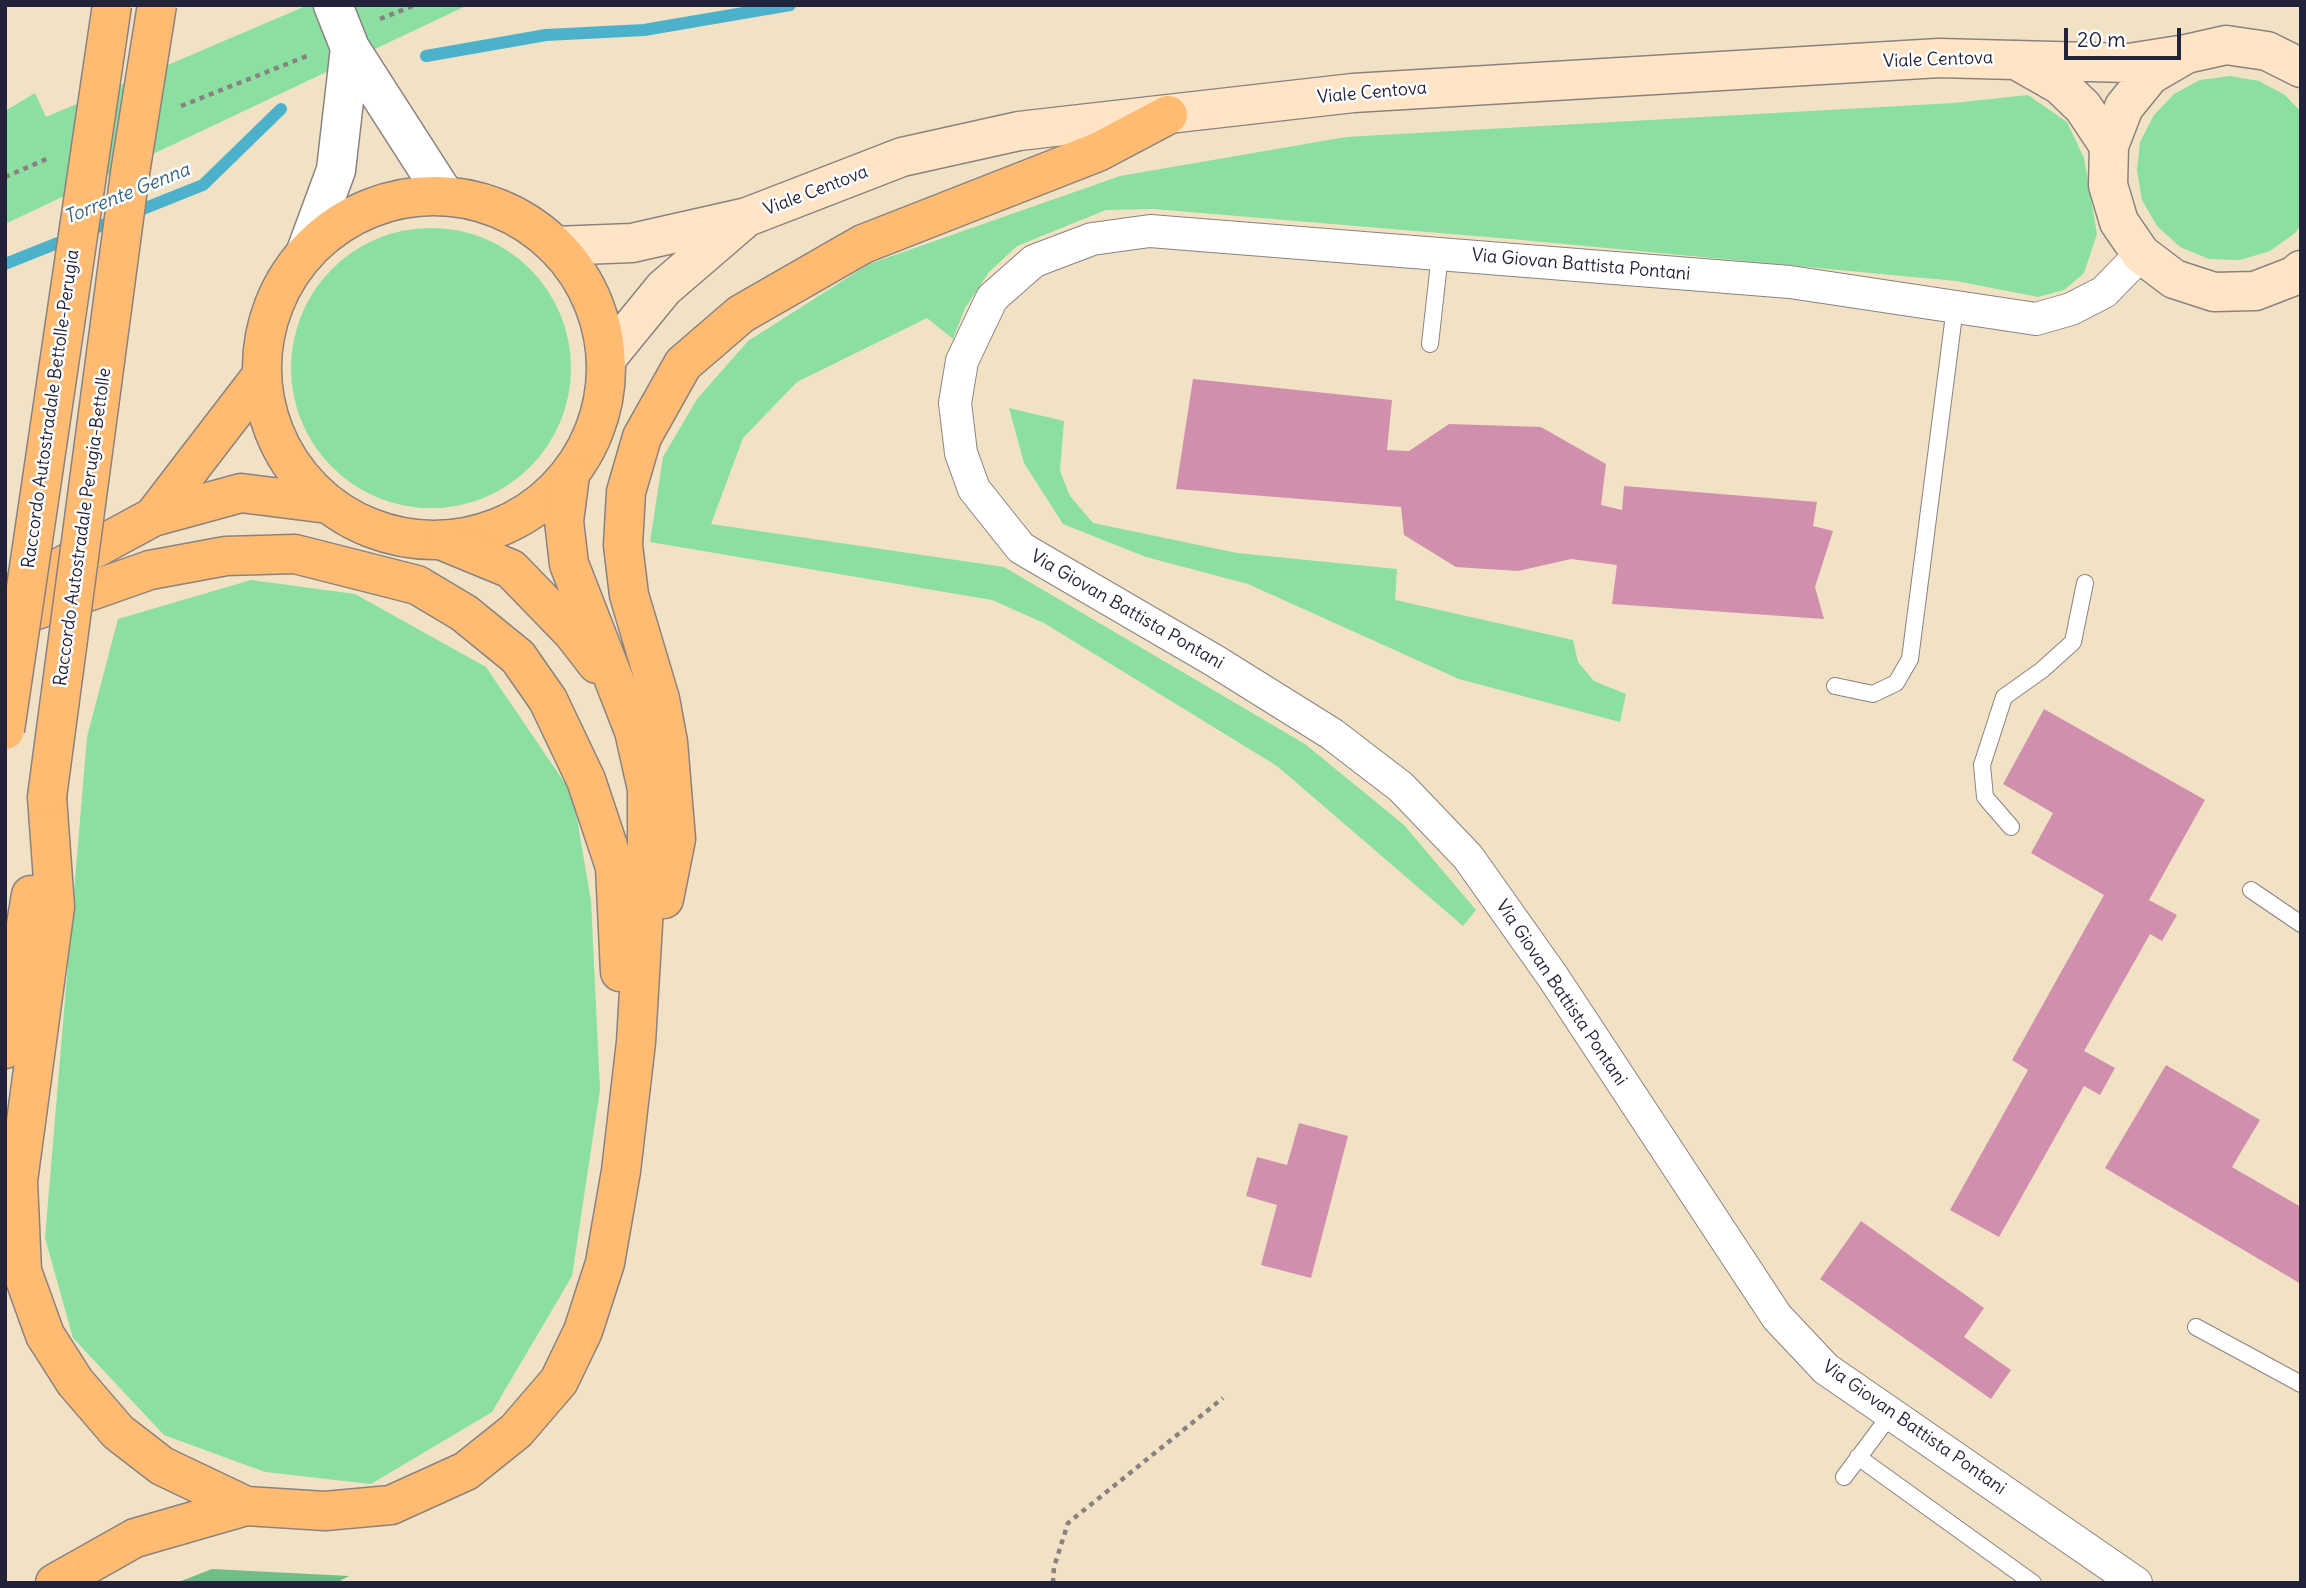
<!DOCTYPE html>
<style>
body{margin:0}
#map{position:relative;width:2306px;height:1588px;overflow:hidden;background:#f1e2c6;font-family:Delius,sans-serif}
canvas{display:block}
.frame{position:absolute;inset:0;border:7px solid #22223b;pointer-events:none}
.scale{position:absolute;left:2064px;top:28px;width:117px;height:32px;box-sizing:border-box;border:4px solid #22223b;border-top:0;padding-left:9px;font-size:21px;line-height:24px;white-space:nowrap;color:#22223b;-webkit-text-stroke:5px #fff;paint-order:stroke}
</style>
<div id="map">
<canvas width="2306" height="1588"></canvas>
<div class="frame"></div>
<div class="scale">20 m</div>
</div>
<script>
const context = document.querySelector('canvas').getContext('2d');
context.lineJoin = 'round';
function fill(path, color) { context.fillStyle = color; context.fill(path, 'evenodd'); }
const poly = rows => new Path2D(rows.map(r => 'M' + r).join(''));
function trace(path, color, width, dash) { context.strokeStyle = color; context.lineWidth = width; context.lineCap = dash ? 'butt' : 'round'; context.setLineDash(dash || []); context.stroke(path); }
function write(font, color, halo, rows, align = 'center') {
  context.font = font + ' Delius,sans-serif'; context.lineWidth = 5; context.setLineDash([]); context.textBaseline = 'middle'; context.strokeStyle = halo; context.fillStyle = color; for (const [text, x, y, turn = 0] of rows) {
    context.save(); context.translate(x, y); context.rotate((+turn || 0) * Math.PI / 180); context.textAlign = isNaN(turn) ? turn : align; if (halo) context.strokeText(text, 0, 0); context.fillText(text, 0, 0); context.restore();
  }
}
const green = poly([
 [308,5,468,5,5,224,5,111,35,93,46,117],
 [2230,76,2259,81,2285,95,2301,112,2301,225,2295,233,2270,251,2240,260,2209,259,2180,247,2157,226,2142,200,2137,171,2140,142,2154,115,2174,94,2200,80],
 [2028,95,2067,122,2084,158,2097,234,2084,273,2064,290,2038,297,1956,281,1511,239,1154,209,1106,210,1017,246,989,272,965,308,953,339,927,318,797,382,743,438,711,524,1004,567,1305,744,1404,825,1476,910,1463,926,1277,766,1044,623,992,600,650,542,663,457,697,399,748,341,869,264,1120,176,1346,137,1953,103],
 '291 368a140 140 0 1 1 280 0a140 140 0 1 1-280 0Z',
 [1009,408,1064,421,1060,471,1070,496,1093,523,1237,553,1397,569,1395,600,1573,640,1578,662,1594,681,1626,694,1620,722,1459,679,1248,584,1146,557,1063,524,1024,463],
 [251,580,355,594,486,667,573,795,591,901,600,1090,572,1276,492,1412,371,1484,265,1472,164,1435,73,1338,45,1238,87,737,118,619]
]);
const forest = poly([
 [212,1569,349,1576,336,1583,176,1583]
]);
const stream = poly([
 [426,56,546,35,644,30,790,5],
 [5,264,203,185,281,109]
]);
const building = poly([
 [1193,379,1392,400,1387,450,1409,451,1449,424,1541,427,1606,464,1601,505,1622,510,1624,486,1817,502,1813,526,1833,531,1815,587,1824,619,1612,604,1617,565,1571,559,1518,571,1456,567,1404,535,1401,507,1176,489],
 [2044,709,2205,800,2149,900,2177,915,2162,941,2150,934,2084,1051,2115,1068,2100,1095,2084,1086,1999,1237,1950,1210,2028,1070,2012,1060,2104,895,2031,853,2053,813,2003,784],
 [2166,1065,2260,1120,2232,1167,2301,1207,2301,1284,2105,1168],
 [1299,1123,1348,1136,1311,1278,1261,1265,1277,1205,1246,1196,1257,1157,1287,1165],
 [1861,1221,1984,1308,1964,1337,2011,1370,1991,1399,1820,1279]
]);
const path = poly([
 [380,19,415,5],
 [181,106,307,56],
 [5,177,49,158],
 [1053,1583,1054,1567,1068,1523,1223,1398]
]);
const service = poly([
 [1430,344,1440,254],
 [1835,686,1873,694,1896,683,1910,659,1955,307],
 [2011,827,1985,797,1982,765,2004,697,2042,670,2073,642,2085,583],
 [2251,890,2301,924],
 [2196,1327,2301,1384],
 [1858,1457,2033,1583],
 [1844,1477,1891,1414]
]);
const minor = poly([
 [2136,1583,1826,1369,1777,1317,1553,977,1468,857,1401,787,1332,734,1215,661,1021,548,974,489,961,453,955,403,962,361,992,298,1034,261,1092,239,1150,231,1790,282,2036,319,2071,309,2104,292,2141,254]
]);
const tertiary = poly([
 [333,5,350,48,445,196],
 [305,254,336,170,350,48]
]);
const secondary = poly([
 [2016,60,2060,85,2083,107,2109,146],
 [2301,68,2267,51,2226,45,2186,54,2150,75,2124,107,2109,146,2108,185,2119,222,2141,254,2174,279,2214,292,2255,291,2294,276,2301,270],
 [555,246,632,243,747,217,902,157,1019,131,1353,93,1939,58,2129,63,2186,54],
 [606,359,664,288,742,221]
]);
const primary = poly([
 '262 368a172 172 0 1 1 344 0a172 172 0 1 1-344 0Z',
 [153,517,262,375],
 [5,597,153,517,241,493,328,504]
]);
const motorway = poly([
 [443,541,511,569,573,633,597,664],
 [5,621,150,570,226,556,295,554,417,585,464,613,518,657,548,700,586,780,615,867,620,972],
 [47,797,55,907,18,1181,22,1271,45,1335,75,1382,118,1432,162,1466,246,1506],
 [664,899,676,839,668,742,660,699,629,595,623,545,626,492,642,437,683,364,741,314,863,244,1098,152,1168,115],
 [5,1049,31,895],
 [55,1583,135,1538,246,1506,325,1511,391,1505,466,1471,516,1431,559,1381,583,1331,605,1263,621,1171,636,1042,647,857,647,789,634,731,569,564,564,521,570,475]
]);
const motorwayBridge = poly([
 [5,730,112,5],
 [47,797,130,173,157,5]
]);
const streetNames = [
 ["Viale Centova",1938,60,-2],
 ["Viale Centova",1372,93,-5],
 ["Viale Centova",816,191,-21],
 ["Via Giovan Battista Pontani",1581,265,5],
 ["Raccordo Autostradale Bettolle-Perugia",51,409,-82],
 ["Raccordo Autostradale Perugia-Bettolle",83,527,-82],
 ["Via Giovan Battista Pontani",1127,610,30],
 ["Via Giovan Battista Pontani",1561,993,56],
 ["Via Giovan Battista Pontani",1914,1428,35]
];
const waterNames = [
 ["Torrente Genna",127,194,-22]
];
fill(green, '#8bdfa1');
fill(forest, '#70be87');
trace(stream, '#4cb2cb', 12);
fill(building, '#d18fae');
trace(service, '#8a8280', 18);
trace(minor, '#8a8280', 34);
trace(tertiary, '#8a8280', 41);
trace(secondary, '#8a8280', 41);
trace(primary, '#8a8280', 41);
trace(motorway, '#8a8280', 41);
trace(path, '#8a8280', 4.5, [5, 5]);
trace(service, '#fff', 16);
trace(minor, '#fff', 32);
trace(tertiary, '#fff', 38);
trace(secondary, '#ffe4c6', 38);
trace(primary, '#febb71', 38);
trace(motorway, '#febb71', 38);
trace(motorwayBridge, '#8a8280', 41, []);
trace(motorwayBridge, '#febb71', 38);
write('18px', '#22223b', '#fff', streetNames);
write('italic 19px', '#35637c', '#fff', waterNames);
</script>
